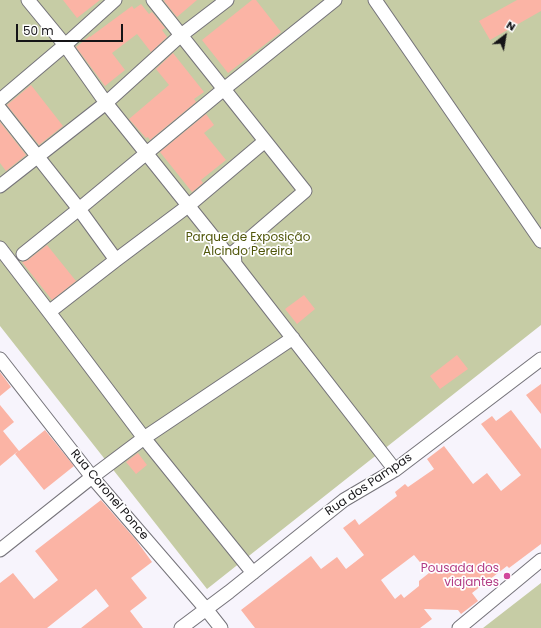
<!DOCTYPE html>
<meta charset="utf-8">
<style>
body{margin:0}
#map{position:relative;width:541px;height:628px;overflow:hidden;background:#f7f4fc;font-family:Poppins,sans-serif}
canvas{display:block}
.north{position:absolute;left:485px;top:16px;width:40px;height:40px;-webkit-text-stroke:3px #fff;paint-order:stroke;rotate:31deg;font-size:11px;font-weight:700;line-height:16px;text-align:center;color:#151417}
.north::after{content:'';display:block;margin:auto;width:14px;height:18px;background:#151417;clip-path:polygon(50% 0,100% 100%,50% 72%,0 100%)}
.scale{position:absolute;left:16px;top:24px;width:107px;height:18px;box-sizing:border-box;border:2px solid #151417;border-top:0;padding-left:5px;font-size:12px;line-height:14px;white-space:nowrap;color:#151417;-webkit-text-stroke:3px #fff;paint-order:stroke}
</style>
<div id="map">
<canvas width="541" height="628"></canvas>
<div class="north">N</div>
<div class="scale">50 m</div>
</div>
<script>
const context = document.querySelector('canvas').getContext('2d');
context.lineJoin = 'round';
function fill(path, color) { context.fillStyle = color; context.fill(path, 'evenodd'); }
const poly = rows => new Path2D(rows.map(r => 'M' + r).join(''));
function trace(path, color, width, dash) { context.strokeStyle = color; context.lineWidth = width; context.lineCap = dash ? 'butt' : 'round'; context.setLineDash(dash || []); context.stroke(path); }
function write(font, color, halo, rows, align = 'center') {
  context.font = font + ' Poppins,sans-serif'; context.lineWidth = 3.5; context.setLineDash([]); context.textBaseline = 'middle'; context.strokeStyle = halo; context.fillStyle = color; for (const [text, x, y, turn = 0] of rows) {
    context.save(); context.translate(x, y); context.rotate((+turn || 0) * Math.PI / 180); context.textAlign = isNaN(turn) ? turn : align; if (halo) context.strokeText(text, 0, 0); context.fillText(text, 0, 0); context.restore();
  }
}
const green = poly([
 [0,0,541,0,541,325,207,589,0,326],
 [541,583,541,628,483,628]
]);
const building = poly([
 [63,0,100,0,77,18],
 [165,0,197,0,177,17,164,1],
 [252,0,256,0,281,32,228,73,202,40],
 [517,0,541,0,541,11,490,40,479,21],
 [141,4,149,14,152,12,165,28,162,30,167,37,151,52,137,34,112,53,125,70,105,86,76,47,90,36,90,37,132,6,134,9],
 [173,53,204,92,194,99,196,102,150,140,148,137,146,138,129,119,169,85,156,69],
 [31,85,63,126,39,145,7,105],
 [206,114,214,125,204,133,226,160,201,180,203,183,192,192,160,152],
 [0,122,26,155,6,171,0,163],
 [47,245,76,281,52,300,22,262,28,260],
 [304,295,315,309,297,324,285,309],
 [457,355,468,369,440,389,430,376],
 [0,372,11,387,0,396],
 [541,384,541,414,526,395],
 [0,405,14,422,3,431,19,451,45,430,74,466,44,490,15,454,18,451,0,466],
 [511,410,541,449,541,544,509,568,507,566,472,593,478,601,461,614,458,610,424,609,432,619,420,628,255,628,241,610,311,556,321,569,337,557,346,569,364,555,343,528,355,519,359,525,397,496,395,492,405,484,408,487,434,469,427,459,444,446,473,484,487,473,501,491,521,475,481,424,492,416,496,421],
 [414,555,429,573,419,581,419,586,404,598,401,594,395,599,381,580],
 [138,453,147,465,136,474,126,462],
 [101,500,136,540,152,562,131,578,147,598,130,611,143,628,81,628,109,606,96,589,47,628,0,628,0,583,13,573,34,599,58,580,35,551]
]);
const street = poly([
 [28,0,65,45,106,103,235,264,395,470],
 [153,0,305,191,234,252,235,264],
 [375,0,541,241],
 [0,100,65,45,115,0],
 [0,109,79,209,116,260],
 [0,186,106,103,180,36,227,0],
 [0,248,49,312,144,438,253,573],
 [23,254,79,209,224,89,335,0],
 [49,312,116,260,188,206,265,141],
 [0,359,92,477,206,609,221,628],
 [0,550,92,477,144,438,293,338],
 [181,628,229,592,344,500,395,470,541,359],
 [459,628,541,560]
]);
const markers = [
 [507,576,4,"#d1479c"]
];
const parkNames = [
 ["Parque de Exposição",248,238],
 ["Alcindo Pereira",248,252]
];
const streetNames = [
 ["Rua dos Pampas",369,485,-34],
 ["Rua Coronel Ponce",109,495,50]
];
const hotelNames = [
 ["Pousada dos",499,569],
 ["viajantes",499,583]
];
fill(green, '#c6cca5');
fill(building, '#fbb4a5');
trace(street, '#75737a', 15);
trace(street, '#fff', 13);
for (const [x, y, r, color] of markers) { const dot = new Path2D(); dot.arc(x, y, r, 0, 2 * Math.PI); context.fillStyle = color; context.fill(dot); trace(dot, '#fff', 1.5); }
write('12px', '#50560a', '#fff', parkNames);
write('12px', '#151417', '#fff', streetNames);
write('12px', '#b23c85', '#fff', hotelNames, 'right');
</script>
